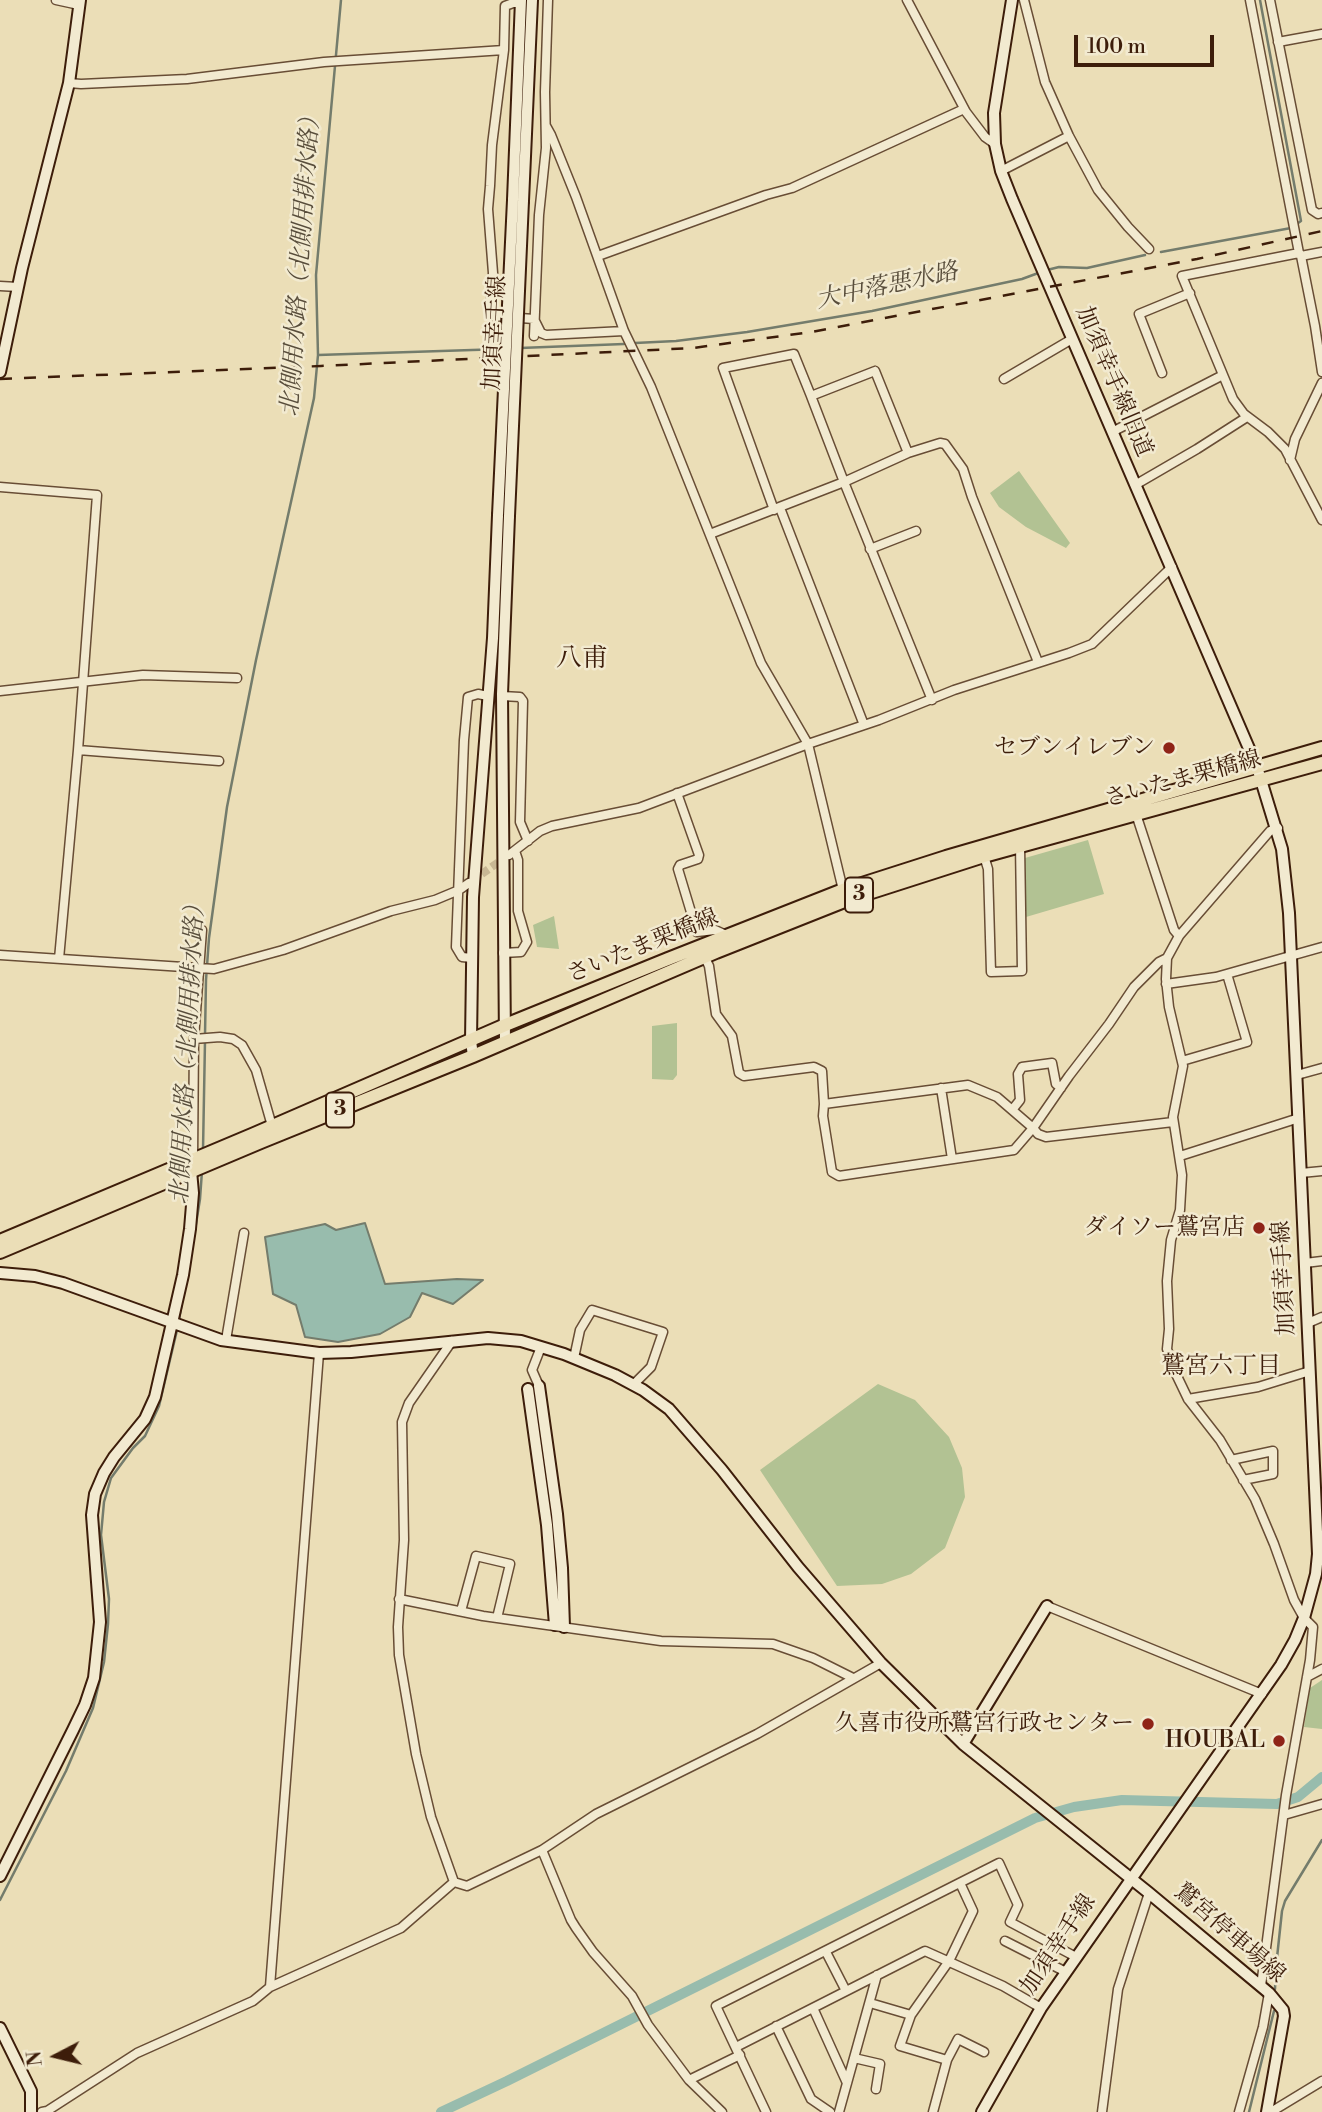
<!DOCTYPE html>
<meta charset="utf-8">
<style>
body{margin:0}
#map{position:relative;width:1322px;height:2112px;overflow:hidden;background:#ebdeb7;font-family:"Libre Bodoni",serif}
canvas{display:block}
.north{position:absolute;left:21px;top:2021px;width:70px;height:70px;-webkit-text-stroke:5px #f2ead0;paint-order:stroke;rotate:263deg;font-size:19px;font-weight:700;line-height:28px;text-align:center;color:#3d1d0a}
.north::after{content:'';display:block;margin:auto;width:24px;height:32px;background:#3d1d0a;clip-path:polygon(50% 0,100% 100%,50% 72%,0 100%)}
.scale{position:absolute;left:1074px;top:35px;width:140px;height:32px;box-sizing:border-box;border:4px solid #3d1d0a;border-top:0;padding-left:9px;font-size:21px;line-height:24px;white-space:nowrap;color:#3d1d0a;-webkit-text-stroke:5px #f2ead0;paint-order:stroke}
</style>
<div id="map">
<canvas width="1322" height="2112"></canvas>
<div class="north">N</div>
<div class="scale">100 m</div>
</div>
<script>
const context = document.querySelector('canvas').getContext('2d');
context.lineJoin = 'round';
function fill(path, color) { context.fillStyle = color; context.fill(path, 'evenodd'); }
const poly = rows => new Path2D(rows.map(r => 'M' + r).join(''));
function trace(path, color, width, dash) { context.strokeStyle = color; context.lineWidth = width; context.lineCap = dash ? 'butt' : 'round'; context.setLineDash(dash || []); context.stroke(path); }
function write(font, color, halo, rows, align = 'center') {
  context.font = font + ' "Libre Bodoni","Noto Serif JP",serif'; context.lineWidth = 5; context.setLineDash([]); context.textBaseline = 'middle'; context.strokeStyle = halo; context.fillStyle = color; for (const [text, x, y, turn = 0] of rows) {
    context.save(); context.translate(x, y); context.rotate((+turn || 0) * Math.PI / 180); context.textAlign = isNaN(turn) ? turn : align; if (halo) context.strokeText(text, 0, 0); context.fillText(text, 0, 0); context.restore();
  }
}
const green = poly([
 [1019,471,1070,543,1066,548,1026,527,999,507,990,493],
 [1088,840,1104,894,1026,917,1025,858],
 [554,916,559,949,537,947,533,925],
 [677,1023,677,1075,673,1080,652,1079,652,1026],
 [878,1384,915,1400,949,1437,962,1468,965,1497,945,1548,911,1574,882,1584,837,1586,760,1470],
 [1322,1680,1322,1729,1304,1727,1310,1688]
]);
const water = poly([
 [365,1223,385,1284,457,1279,483,1280,453,1304,422,1293,410,1317,380,1334,338,1342,305,1337,296,1305,273,1294,265,1237,325,1224,336,1230,365,1223]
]);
const stream = poly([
 [1161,252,1291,228,1301,221,1260,0],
 [1047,270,1059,267,1087,268,1145,255],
 [635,343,676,341,747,332,872,311,1022,279,1041,272],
 [520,348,624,344],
 [318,355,503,349],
 [205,1035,206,980,209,938,227,807,256,660,314,398,318,355,316,275,341,0],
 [203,1150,205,1041],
 [195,1230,200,1199,202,1171],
 [179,1320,182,1302],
 [0,1900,66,1771,93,1708,104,1662,108,1624,109,1599,101,1535,104,1502,111,1478,133,1448,145,1436,159,1406,178,1326],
 [1275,1989,1276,1967,1282,1911,1285,1901,1322,1840],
 [1249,2112,1274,2011]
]);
const canal = poly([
 [441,2112,507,2081,1035,1818,1074,1807,1122,1800,1277,1804,1298,1797,1322,1777]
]);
const streetTunnel = poly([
 [472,881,507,856]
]);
const street = poly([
 [56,0,79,5],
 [907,0,966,112,985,137,995,144],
 [1024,0,1045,82,1069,136,1098,190,1128,227,1149,249],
 [1250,0,1299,253],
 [1270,0,1312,210,1318,214,1322,213],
 [521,3,513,3,505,6,504,50,492,145,490,186,488,209,493,273,490,312,493,316,534,319,541,333,546,335,624,331],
 [1278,42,1322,34],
 [69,83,81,84,187,79,324,62,504,50],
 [546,126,551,135,576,197,624,331,651,387,761,663,808,744,843,890],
 [1001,171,1069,136],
 [1322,252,1301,256,1315,326,1322,372],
 [598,256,766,195,792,188,964,109],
 [1301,256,1299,253,1182,276,1233,399,1244,414,1268,432,1285,449,1322,520],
 [0,286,18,287],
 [534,336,539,215,546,148,545,92,548,0],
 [875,371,908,453,844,482,811,396,875,371],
 [1162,373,1139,314,1190,293],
 [1004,379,1072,339],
 [1112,432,1223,375],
 [908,453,940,443,945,444,963,469,972,497,1038,662],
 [1290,460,1295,439,1322,383],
 [1135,485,1197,449,1247,417],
 [0,487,97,495,78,750,59,959],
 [780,508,864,725],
 [774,510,723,368,794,354,811,396],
 [710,534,844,482,932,700],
 [870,549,916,531],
 [0,691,143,675,237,678],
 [502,696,520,697,523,701,520,822,528,841],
 [78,750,219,761],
 [677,793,699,855,698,859,680,865,678,869,697,932,715,930,728,936],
 [1136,814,1174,930,1179,936],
 [509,855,540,831,552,826,639,808,808,744,879,720,954,690,1069,653,1092,644,1172,567],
 [984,856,988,869,991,972,1022,971,1020,845],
 [503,953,521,952,527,942,518,911,518,860,515,851],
 [0,955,214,969,283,950,391,911,435,900,459,890,469,883],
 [472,958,462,957,456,947,464,740,468,697,478,694,488,696],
 [705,958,709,966,716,1014,732,1036,739,1073,744,1076,814,1067,822,1071,824,1104,968,1085,997,1097,1033,1128,1014,1150,839,1176,832,1172,823,1116,824,1104],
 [1167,958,1159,962,1134,987,1109,1024,1069,1076,1033,1128,1038,1134,1046,1137,1173,1122],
 [1166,984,1216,977,1322,947],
 [194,1039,220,1037,233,1039,242,1045,256,1070,272,1126],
 [1182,1061,1247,1042,1227,974],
 [1297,1075,1322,1068],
 [941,1088,952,1159],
 [1012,1110,1020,1100,1018,1074,1022,1067,1052,1063,1056,1084,1061,1088],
 [1180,1156,1299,1118],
 [193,1160,194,1039,202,930],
 [1301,1173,1322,1171],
 [1305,1263,1322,1261],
 [1308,1323,1322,1317],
 [226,1340,244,1233],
 [452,1341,409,1403,402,1422,404,1540,398,1627,399,1655,416,1754,431,1817,454,1882],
 [574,1358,580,1330,592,1310,663,1332,651,1367,633,1385],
 [539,1386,532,1370,541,1347],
 [1188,1399,1258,1387,1310,1371],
 [1231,1460,1273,1451,1273,1474,1243,1480],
 [399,1599,483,1616,661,1641,773,1644,813,1658,853,1678],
 [1047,1606,1262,1694],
 [461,1611,476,1556,510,1564,497,1618],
 [1307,1677,1322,1669],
 [1284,1815,1322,1804],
 [542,1850,571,1920,576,1928,593,1952,632,1996,648,2025,689,2080,722,2112],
 [454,1882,467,1886,542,1850,596,1814,757,1734,881,1663],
 [1005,1941,1066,1972],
 [826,1952,846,1991],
 [1261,1986,1286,1795,1310,1660,1313,1627,1304,1618,1294,1600,1274,1544,1255,1499,1220,1440,1188,1399,1176,1374,1167,1349,1169,1329,1167,1281,1171,1240,1180,1210,1182,1175,1173,1117,1183,1066,1169,1007,1166,979,1167,958,1179,936,1270,831,1278,828],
 [270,1987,319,1353],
 [870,2003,911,2015,949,1961,973,1911,960,1883],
 [813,2008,847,2083],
 [911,2015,900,2046,947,2060,958,2039,984,2052],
 [776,2026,811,2099,830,2112],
 [736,2047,925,1951,1003,1986,1041,2008],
 [854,2058,880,2064,876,2089],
 [689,2080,740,2055],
 [42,2112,47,2111,137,2053,253,2001,270,1987,401,1928,454,1882],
 [766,2112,716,2006,999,1863,1018,1905,1010,1922,1076,1957],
 [839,2112,877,1975],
 [933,2112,947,2060],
 [1102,2112,1118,1989,1149,1893],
 [1239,2112,1263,2027,1269,1993],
 [1271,2112,1322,2081]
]);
const secondary = poly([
 [513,200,521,0],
 [523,201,532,0],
 [0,372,22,268,69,83,80,0],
 [505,1042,502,694,509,516],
 [473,1056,471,1041,473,897,493,638,498,515],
 [0,1273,35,1276,63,1283,221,1340,319,1353,351,1352,488,1338,521,1341,564,1354,615,1375,643,1390,669,1409,722,1470,798,1567,881,1663,963,1744,1149,1893,1269,1993,1283,2010,1284,2016,1267,2112],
 [539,1386,557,1514,562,1568,564,1627],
 [528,1389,547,1525,555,1625],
 [963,1744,1047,1606],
 [0,1876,73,1730,85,1705,94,1678,100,1622,92,1515,95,1494,104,1473,114,1457,145,1419,155,1397,183,1275,190,1229,193,1193,191,1171],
 [0,2028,31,2091,31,2112],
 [982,2112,1041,2008,1281,1665,1295,1640,1304,1618,1316,1574,1318,1554,1289,913,1282,849,1257,767,1012,199,1001,171,995,144,994,113,1012,0]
]);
const primary = poly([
 [0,1241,254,1134,503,1026,668,959,843,890,946,857,1322,748],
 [0,1252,261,1142,473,1056,716,952,847,900,984,856,1322,763]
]);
const rail = poly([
 [0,379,321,366,693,348,811,332,1197,259,1322,231]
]);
const secondaryBridge = poly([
 [498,515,513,200],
 [509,516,523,201]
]);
const markers = [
 [1169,748,7,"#8f2418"],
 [1259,1228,7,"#8f2418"],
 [1148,1724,7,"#8f2418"],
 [1279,1741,7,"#8f2418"]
];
const shields = [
 [859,895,28],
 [340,1110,28]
];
const shieldNames = [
 ["3",859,895],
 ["3",340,1110]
];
const streetNames = [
 ["加須幸手線",496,333,-87],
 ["加須幸手線旧道",1113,382,67],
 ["さいたま栗橋線",1183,780,-15],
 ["さいたま栗橋線",643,947,-22],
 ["加須幸手線",1285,1278,-93],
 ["鷲宮停車場線",1229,1934,41],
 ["加須幸手線",1059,1945,-56]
];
const poiNames = [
 ["セブンイレブン",1155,748],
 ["ダイソー鷲宮店",1245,1228],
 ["久喜市役所鷲宮行政センター",1134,1724],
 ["HOUBAL",1265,1741]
];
const waterNames = [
 ["北側用水路（北側用排水路）",302,261,-86],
 ["大中落悪水路",887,287,-12],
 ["北側用水路（北側用排水路）",189,1049,-87]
];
const neighbourhoodNames = [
 ["鷲宮六丁目",1221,1367]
];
const quarterNames = [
 ["八甫",582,660]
];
fill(green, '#b2c293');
fill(water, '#98bcad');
trace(water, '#747c6c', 2);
trace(stream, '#747c6c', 2.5);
trace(canal, '#98bcad', 10);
trace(streetTunnel, '#c8b794', 8, [8, 4]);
trace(street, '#684d35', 11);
trace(secondary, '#3d1d0a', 14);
trace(primary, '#3d1d0a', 16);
trace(street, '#f2ead0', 8);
trace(secondary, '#f2ead0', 10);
trace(primary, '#ebdeb7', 12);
trace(rail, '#3d1d0a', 2.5, [12, 12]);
trace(secondaryBridge, '#3d1d0a', 14, []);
trace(secondaryBridge, '#f2ead0', 10);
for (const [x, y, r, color] of markers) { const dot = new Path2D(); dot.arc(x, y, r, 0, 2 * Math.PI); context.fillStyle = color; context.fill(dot); trace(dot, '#f2ead0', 2.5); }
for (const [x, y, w] of shields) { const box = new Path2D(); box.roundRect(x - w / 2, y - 17.5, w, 35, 5); context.fillStyle = '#f2ead0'; context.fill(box); trace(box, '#3d1d0a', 2); }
write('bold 21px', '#3d1d0a', null, shieldNames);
write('23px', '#3d1d0a', '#f2ead0', streetNames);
write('23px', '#3d1d0a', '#f2ead0', poiNames, 'right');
write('italic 24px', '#584d3b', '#f2ead0', waterNames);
write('24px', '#3d1d0a', '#f2ead0', neighbourhoodNames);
write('26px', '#3d1d0a', '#f2ead0', quarterNames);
</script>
